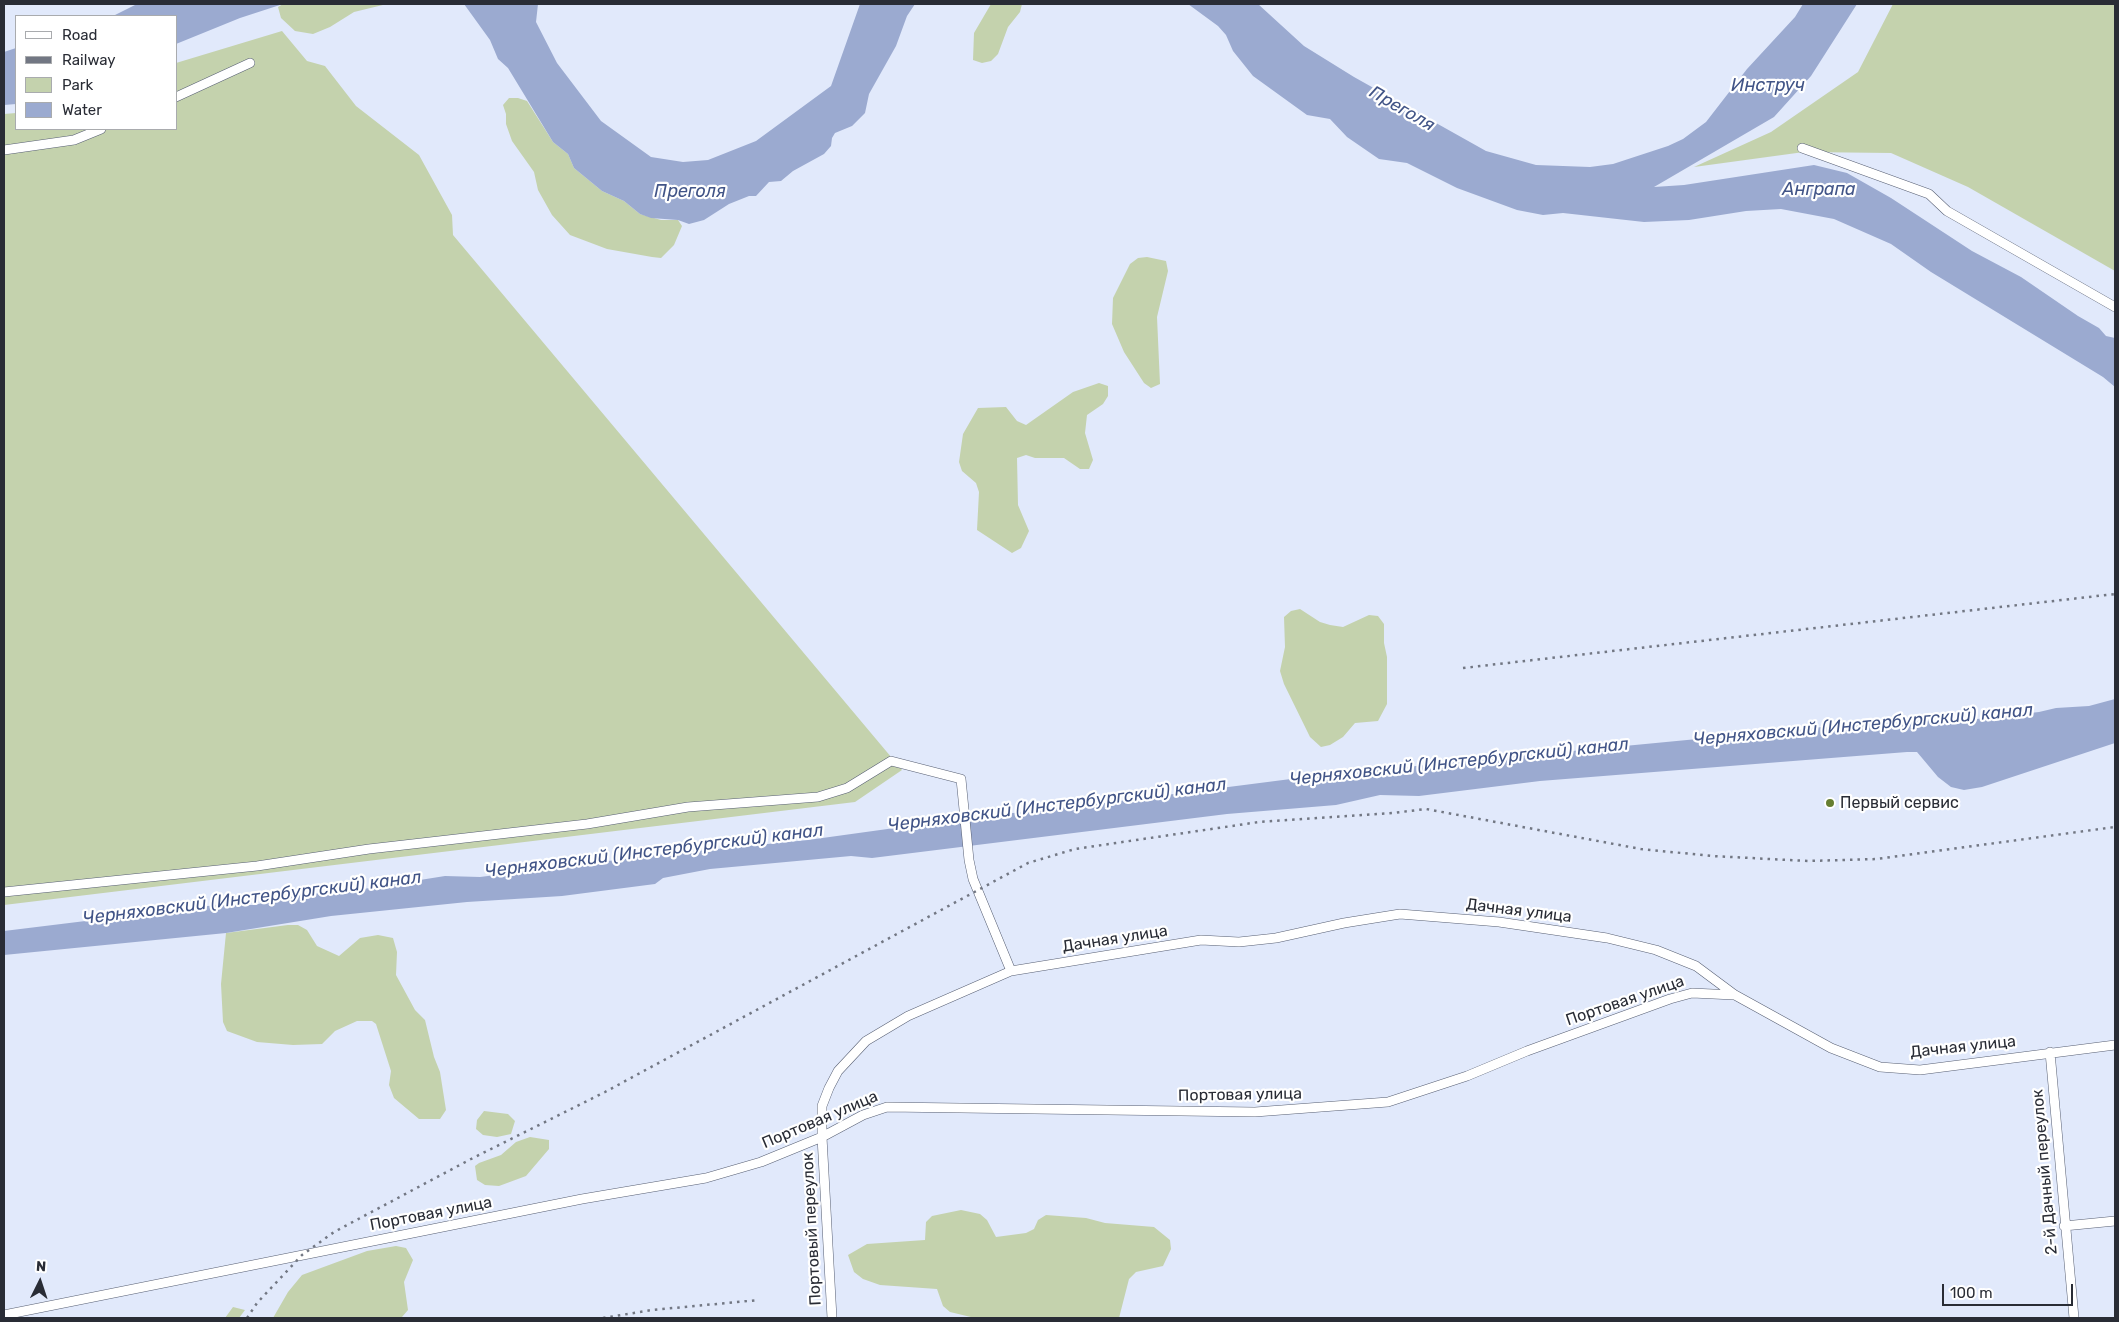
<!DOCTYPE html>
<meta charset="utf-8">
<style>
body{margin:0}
#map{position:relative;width:2119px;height:1322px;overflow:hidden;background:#e1e9fb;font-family:Rubik,sans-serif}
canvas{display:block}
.frame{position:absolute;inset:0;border:5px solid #292c35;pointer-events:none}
.legend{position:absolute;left:15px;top:15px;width:162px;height:115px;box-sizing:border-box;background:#fff;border:1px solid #a9abae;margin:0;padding:6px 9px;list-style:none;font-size:15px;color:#292c35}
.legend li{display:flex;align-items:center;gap:10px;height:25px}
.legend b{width:25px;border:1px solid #a9abae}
.north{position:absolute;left:15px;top:1257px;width:50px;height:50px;-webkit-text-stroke:4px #fff;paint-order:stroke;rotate:4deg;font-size:14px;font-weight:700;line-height:20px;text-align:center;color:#292c35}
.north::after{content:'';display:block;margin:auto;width:18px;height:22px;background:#292c35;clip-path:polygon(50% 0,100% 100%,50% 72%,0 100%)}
.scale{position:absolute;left:1942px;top:1284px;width:131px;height:22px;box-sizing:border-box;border:2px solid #292c35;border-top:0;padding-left:6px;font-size:15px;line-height:18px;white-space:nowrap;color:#292c35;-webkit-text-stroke:4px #fff;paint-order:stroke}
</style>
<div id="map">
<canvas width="2119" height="1322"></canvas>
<div class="frame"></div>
<ul class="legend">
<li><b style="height:6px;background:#fff"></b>Road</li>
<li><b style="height:6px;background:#727783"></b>Railway</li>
<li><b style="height:14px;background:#c4d2ad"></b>Park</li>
<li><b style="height:14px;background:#9baad0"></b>Water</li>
</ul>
<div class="north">N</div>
<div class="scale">100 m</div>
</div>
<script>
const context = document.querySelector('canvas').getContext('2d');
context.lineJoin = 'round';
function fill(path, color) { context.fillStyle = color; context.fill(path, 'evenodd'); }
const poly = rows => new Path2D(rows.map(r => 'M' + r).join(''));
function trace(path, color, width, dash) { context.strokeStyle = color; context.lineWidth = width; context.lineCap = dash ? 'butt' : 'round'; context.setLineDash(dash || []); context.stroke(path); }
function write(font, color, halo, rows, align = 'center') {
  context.font = font + ' Rubik,sans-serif'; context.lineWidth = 4.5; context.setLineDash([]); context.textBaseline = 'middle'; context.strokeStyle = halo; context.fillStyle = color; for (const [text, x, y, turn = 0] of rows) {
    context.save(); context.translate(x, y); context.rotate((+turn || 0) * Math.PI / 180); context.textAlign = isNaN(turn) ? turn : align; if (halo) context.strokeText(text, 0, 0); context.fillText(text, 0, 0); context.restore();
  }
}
const green = poly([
 [283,4,387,4,354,12,330,27,313,34,295,31,281,18,278,7],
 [991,4,1022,4,1020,12,1008,27,998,54,991,61,982,63,973,60,974,33],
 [1893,4,2115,4,2115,271,1968,187,1891,153,1804,152,1694,167,1771,132,1858,72],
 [282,31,307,61,325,66,356,106,419,155,452,215,453,235,902,770,855,802,4,905,4,114,16,113,16,129,176,129,176,63],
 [509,98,518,98,527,101,553,142,568,154,574,168,602,191,624,201,640,214,661,220,678,220,682,226,674,245,661,258,652,257,607,249,570,235,552,215,538,190,534,172,512,141,506,124,506,114,503,105],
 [1147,257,1166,261,1168,271,1157,317,1160,384,1151,388,1144,383,1124,352,1112,324,1113,298,1130,264,1138,258],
 [1099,383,1108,386,1108,396,1103,404,1087,415,1085,433,1093,460,1089,469,1080,469,1064,458,1035,458,1026,455,1017,458,1018,505,1029,531,1021,548,1012,553,977,530,979,492,976,483,962,471,959,462,963,434,978,408,1006,407,1017,421,1026,425,1073,392],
 [1300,609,1320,622,1330,625,1343,627,1369,615,1378,616,1384,624,1384,643,1387,657,1387,704,1378,721,1355,723,1343,737,1330,745,1321,747,1310,737,1284,684,1280,671,1285,647,1284,617,1291,611],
 [288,925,298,925,307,930,317,946,339,956,360,938,378,935,393,938,397,952,396,975,415,1010,425,1020,434,1057,440,1072,446,1110,440,1119,419,1119,394,1098,389,1085,391,1071,376,1024,372,1021,357,1021,335,1031,322,1044,293,1045,257,1042,227,1031,223,1022,221,984,226,933],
 [484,1111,508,1114,515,1121,511,1134,497,1137,483,1135,476,1129,477,1120],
 [530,1137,549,1140,549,1149,526,1176,499,1186,485,1185,477,1180,475,1166,479,1163,501,1155,516,1142],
 [961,1210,980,1214,987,1220,996,1237,1026,1233,1034,1229,1038,1220,1046,1215,1086,1218,1105,1223,1154,1227,1170,1240,1171,1249,1163,1266,1136,1272,1129,1279,1119,1318,975,1318,950,1312,943,1306,937,1289,880,1285,863,1279,854,1272,848,1255,867,1244,925,1240,926,1222,932,1216],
 [396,1246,406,1248,413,1260,404,1282,408,1310,402,1317,273,1318,288,1292,302,1275,367,1251],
 [233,1307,245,1310,239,1318,225,1318]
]);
const water = poly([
 [137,4,283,4,240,18,176,44,176,16,113,16],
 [464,4,538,4,536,22,557,63,601,121,651,157,683,162,708,160,756,141,831,86,860,4,915,4,907,16,896,46,869,94,865,113,852,126,835,133,832,138,831,146,824,154,793,171,781,181,769,182,756,196,749,196,729,204,704,220,689,224,678,220,651,218,640,214,624,201,602,191,574,168,568,154,553,142,508,68,498,59,490,40],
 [1188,4,1258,4,1304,46,1354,77,1486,151,1536,165,1590,167,1613,164,1668,146,1683,139,1706,122,1747,69,1795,17,1803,4,1857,4,1811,76,1774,117,1654,187,1684,185,1814,165,1847,173,1891,198,1972,251,2021,277,2078,316,2099,328,2106,336,2115,338,2115,387,2103,377,1931,272,1891,244,1834,219,1781,209,1746,211,1689,220,1644,222,1563,213,1543,215,1517,210,1457,188,1407,163,1379,159,1347,137,1330,119,1307,115,1253,76,1233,51,1226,35,1218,26],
 [16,48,16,104,4,105,4,52],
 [2115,699,2115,743,1982,787,1964,790,1951,787,1938,777,1917,752,1907,752,1540,781,1419,796,1380,795,1336,805,1227,814,872,858,851,856,710,869,663,878,655,884,562,896,467,902,331,916,226,933,4,955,4,931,216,905,255,905,286,896,307,893,332,894,445,876,480,877,656,855,808,840,967,818,1096,804,1322,775,1833,726,1897,721,1968,720,2039,712,2056,708,2089,706]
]);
const minor = poly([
 [176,97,250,63],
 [1802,148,1929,194,1947,211,2115,307],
 [4,150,74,140,101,129],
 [4,892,257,866,369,849,587,824,688,807,818,797,847,788,891,761,961,779,969,860,973,879,1011,971,1201,940,1239,942,1276,938,1344,923,1400,914,1499,922,1607,938,1656,950,1696,966,1735,995,1831,1048,1880,1067,1920,1070,2115,1045],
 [2050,1052,2074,1318],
 [2064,1226,2115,1221],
 [4,1315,582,1199,706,1178,761,1162,822,1137,863,1115,887,1107,1255,1112,1388,1102,1467,1076,1527,1051,1670,999,1692,993,1734,995],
 [832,1318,822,1137,822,1106,829,1088,838,1071,866,1041,908,1016,1011,971]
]);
const rail = poly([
 [1463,668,2115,594],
 [247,1318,257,1303,302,1255,334,1232,471,1159,605,1092,1028,863,1075,849,1259,822,1393,813,1426,809,1641,849,1712,856,1808,861,1877,859,2115,827],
 [603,1318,652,1310,759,1300]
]);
const markers = [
 [1830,803,5,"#667e31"]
];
const poiNames = [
 ["Первый сервис",1840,803]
];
const streetNames = [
 ["Дачная улица",1519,911,7],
 ["Дачная улица",1115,939,-9],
 ["Портовая улица",1625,1001,-19],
 ["Дачная улица",1963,1047,-6],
 ["Портовая улица",1240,1095,-1],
 ["Портовая улица",820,1120,-23],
 ["2-й Дачный переулок",2045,1172,-95],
 ["Портовая улица",431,1214,-11],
 ["Портовый переулок",812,1229,-93]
];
const waterNames = [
 ["Инструч",1768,86],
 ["Преголя",1402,109,30],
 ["Анграпа",1819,190],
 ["Преголя",690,192],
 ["Черняховский (Инстербургский) канал",1863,725,-5],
 ["Черняховский (Инстербургский) канал",1459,762,-6],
 ["Черняховский (Инстербургский) канал",1057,805,-7],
 ["Черняховский (Инстербургский) канал",654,851,-7],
 ["Черняховский (Инстербургский) канал",252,898,-7]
];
fill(green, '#c4d2ad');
fill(water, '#9baad0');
trace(minor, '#575f73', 10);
trace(minor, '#fff', 9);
trace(rail, '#727783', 2.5, [2.5, 5]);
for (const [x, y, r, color] of markers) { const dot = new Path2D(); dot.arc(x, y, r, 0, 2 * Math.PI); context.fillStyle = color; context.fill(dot); trace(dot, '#fff', 2); }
write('16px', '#292c35', '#fff', poiNames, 'left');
write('16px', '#292c35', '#fff', streetNames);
write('italic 18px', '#415487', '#fff', waterNames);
</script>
